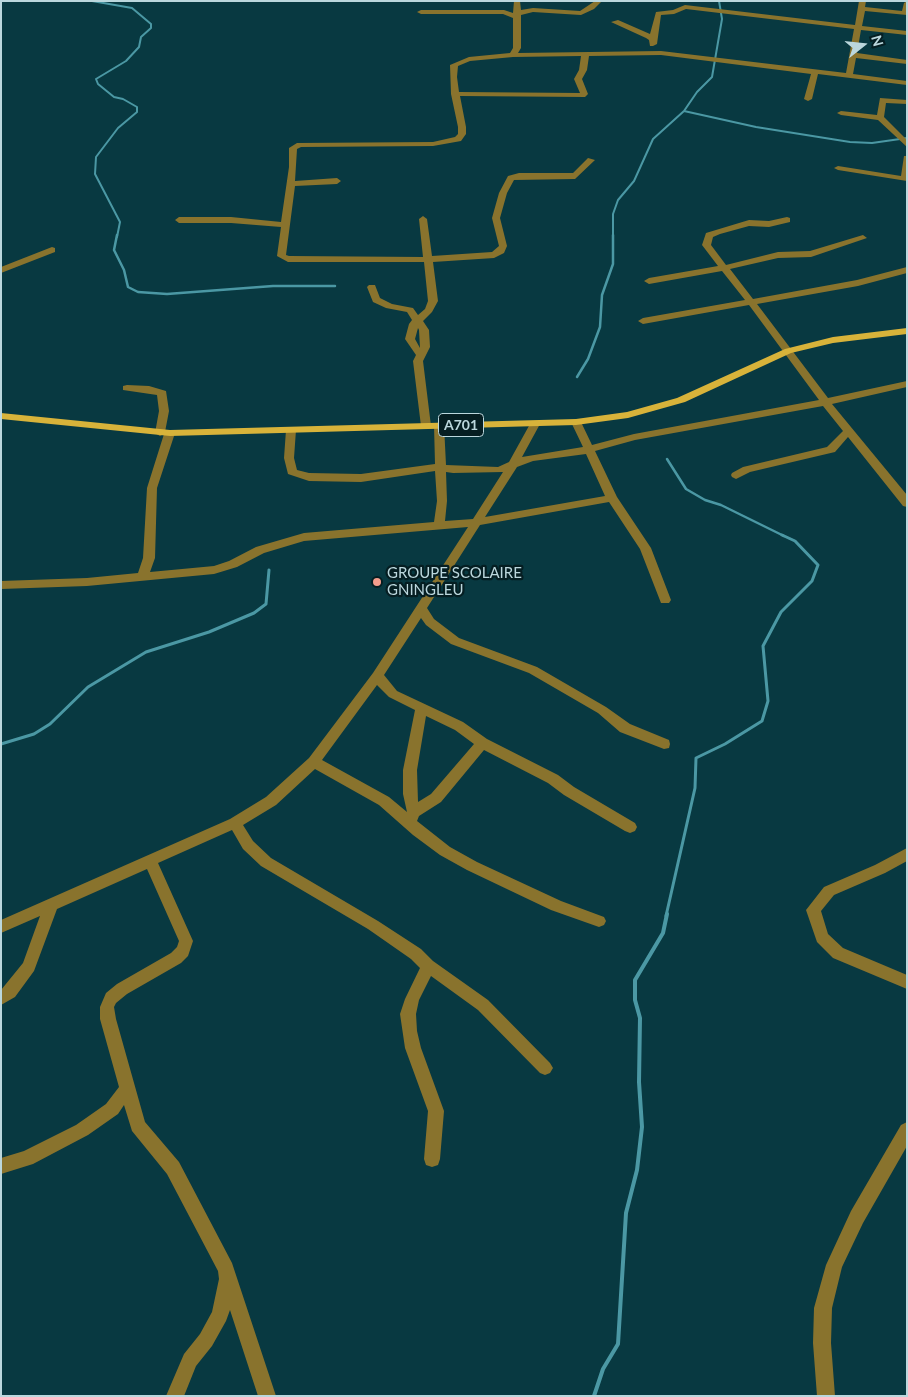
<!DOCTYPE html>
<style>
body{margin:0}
#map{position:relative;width:908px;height:1397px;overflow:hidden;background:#083941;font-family:Lato,sans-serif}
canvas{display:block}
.frame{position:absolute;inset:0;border:2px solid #bbd7dd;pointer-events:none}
.north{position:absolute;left:838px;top:20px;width:50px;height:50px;-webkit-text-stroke:4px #051e22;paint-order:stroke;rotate:74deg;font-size:14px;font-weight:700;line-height:20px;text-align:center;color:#bbd7dd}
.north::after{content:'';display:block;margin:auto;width:18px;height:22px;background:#bbd7dd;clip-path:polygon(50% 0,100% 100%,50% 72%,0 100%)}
</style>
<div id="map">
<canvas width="908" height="1397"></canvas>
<div class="frame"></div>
<div class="north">N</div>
</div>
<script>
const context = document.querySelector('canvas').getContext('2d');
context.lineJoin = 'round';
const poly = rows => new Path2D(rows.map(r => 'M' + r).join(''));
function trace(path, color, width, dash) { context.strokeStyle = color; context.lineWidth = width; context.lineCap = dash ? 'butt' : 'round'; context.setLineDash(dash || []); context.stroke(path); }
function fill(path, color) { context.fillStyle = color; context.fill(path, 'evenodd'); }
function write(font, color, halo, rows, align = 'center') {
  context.font = font + ' Lato,sans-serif'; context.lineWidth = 4.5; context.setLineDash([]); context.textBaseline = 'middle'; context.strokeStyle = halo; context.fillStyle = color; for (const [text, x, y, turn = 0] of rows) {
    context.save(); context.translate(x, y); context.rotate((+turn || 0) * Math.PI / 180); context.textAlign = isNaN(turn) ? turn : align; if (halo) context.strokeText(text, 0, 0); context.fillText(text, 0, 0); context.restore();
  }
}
const streamFar3 = poly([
 [92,1,132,8,151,24,151,28,141,37,139,47,126,61,96,79,98,84,114,97,123,99,137,107,137,112,118,128,96,157,95,174,120,222,117,237],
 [684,111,756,127,850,142,872,143,907,138],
 [613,237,613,214,618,200,634,181,653,139,684,111,697,92,712,77,722,19,719,1]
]);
const streamFar2 = poly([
 [117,235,114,250,124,270,128,287,138,292,167,294,273,286,335,286],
 [577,377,588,359,600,327,602,295,613,264,613,235],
 [667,459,686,489,705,500,721,505,784,536]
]);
const streamFar1 = poly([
 [1,744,34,734,50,724,88,687,146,652,209,632,254,613,266,604,269,570],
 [666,916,695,788,696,758,725,744,762,721,768,701,763,646,781,612,812,581,818,565,795,541,782,535]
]);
const stream = poly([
 [594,1396,603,1369,618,1344,626,1213,637,1170,642,1127,639,1082,640,1018,635,1000,635,980,663,933,667,914]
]);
const minor = poly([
 [514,1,520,1,521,10,533,8,580,11,595,1,602,1,594,9,581,15,533,12,521,15,521,48,518,53,661,51,846,73,854,29,686,9,674,14,661,15,657,44,653,46,650,46,649,40,646,38,611,22,618,20,650,34,656,12,673,10,685,5,855,25,859,1,866,1,865,7,902,11,904,3,907,1,907,15,865,11,862,26,907,31,907,35,861,30,857,53,907,60,907,64,856,58,853,74,907,81,907,85,818,74,812,99,808,101,804,99,811,74,661,55,589,56,587,70,582,79,588,94,585,97,460,96,466,127,466,134,461,141,433,146,301,147,297,149,295,181,337,178,341,181,337,184,295,186,286,255,289,256,423,257,419,219,423,216,427,219,432,256,492,252,499,246,492,218,499,193,508,176,519,173,573,173,588,158,595,160,575,179,514,180,507,193,500,218,507,246,504,253,494,258,433,262,438,301,432,312,423,321,429,330,430,347,423,361,431,426,426,429,421,426,413,361,416,355,405,339,409,324,412,320,407,312,386,308,373,302,367,287,369,285,375,285,380,298,392,304,413,308,418,315,425,309,428,301,424,262,288,262,277,256,281,227,231,223,179,223,175,220,179,217,231,217,281,222,289,167,289,148,297,143,433,142,455,137,458,134,458,127,451,94,450,65,469,57,510,53,513,48,513,18,503,14,421,14,417,12,421,10,504,10,513,13,514,1],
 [581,56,579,70,574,79,580,93,459,92,457,77,458,66,470,61,513,57,581,56],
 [418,328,419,330,420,348,415,339,418,328],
 [880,98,907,100,907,104,886,103,884,117,907,140,907,147,878,120,841,115,837,113,841,111,877,115,880,98],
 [904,156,907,156,907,181,838,170,834,168,838,166,901,176,904,156],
 [787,217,790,218,790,222,769,227,749,226,720,234,713,237,711,245,726,265,778,252,810,251,863,235,867,238,811,257,778,258,730,269,753,299,857,280,907,267,907,273,858,286,757,304,828,398,907,381,907,387,832,404,907,495,907,507,903,506,848,437,835,452,750,472,736,479,732,477,731,475,732,473,743,467,827,447,843,431,823,406,635,440,595,451,617,497,651,548,671,600,669,603,661,603,640,549,609,502,480,525,427,608,434,619,459,638,537,667,606,707,630,724,669,740,670,744,669,748,664,749,620,732,598,713,529,673,451,644,426,625,421,618,384,675,397,691,463,722,487,739,558,775,574,787,635,823,637,827,635,831,630,833,625,831,564,795,548,783,484,750,441,802,419,816,417,821,450,847,477,862,561,901,604,917,606,921,604,925,599,927,551,910,467,870,440,855,413,835,379,805,315,769,276,805,243,825,253,841,271,858,378,921,421,949,433,961,488,1000,550,1063,553,1068,550,1073,545,1075,540,1073,478,1010,431,976,419,1000,416,1014,417,1031,421,1048,444,1111,440,1159,438,1165,432,1167,426,1165,424,1159,428,1111,405,1048,400,1014,405,999,420,968,411,959,368,929,261,866,243,849,232,830,158,863,193,941,188,956,181,963,127,994,116,1003,114,1007,116,1019,145,1122,179,1162,232,1263,276,1396,258,1396,230,1310,226,1321,212,1346,196,1366,184,1396,166,1396,184,1354,200,1334,212,1312,219,1279,218,1271,167,1174,132,1131,124,1105,118,1114,88,1135,33,1164,1,1174,1,1158,24,1151,76,1125,106,1104,119,1087,100,1019,100,1007,106,993,117,984,171,953,177,947,179,941,147,869,57,909,34,971,15,997,1,1005,1,990,23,963,40,916,1,933,1,920,230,819,266,797,309,758,373,673,468,527,304,541,264,553,237,567,214,574,87,586,1,589,1,581,87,578,138,573,143,558,147,488,164,434,160,436,155,433,159,411,157,395,123,390,123,386,127,385,149,386,166,391,169,411,165,432,170,430,175,433,157,488,155,558,150,572,214,566,229,561,256,547,304,533,434,522,437,501,435,471,361,482,309,481,288,474,284,458,286,430,291,427,296,430,294,458,297,470,309,473,361,474,435,464,434,425,439,422,444,425,446,465,498,467,509,462,530,424,535,421,540,424,522,457,583,447,571,422,576,419,581,422,592,445,634,434,819,400,749,305,643,324,638,321,643,318,745,300,722,271,649,284,644,281,649,278,718,266,702,245,706,233,749,220,769,221,787,217],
 [586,454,605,496,485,517,517,467,533,461,586,454],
 [446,472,453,473,503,472,473,519,445,521,447,501,446,472],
 [377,685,389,697,415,710,403,770,403,794,407,812,389,797,322,760,377,685],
 [426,716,455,730,474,744,431,794,418,802,417,770,426,716],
 [52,247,55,248,55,252,1,273,1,267,52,247],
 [907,848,907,861,885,873,834,895,821,911,828,934,843,948,907,975,907,989,833,958,817,942,806,910,824,887,875,865,907,848],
 [907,1122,907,1146,863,1223,842,1267,832,1308,831,1343,835,1396,817,1396,813,1343,814,1308,826,1265,851,1211,901,1125,907,1122]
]);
const major = poly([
 [907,328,907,334,833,343,791,353,685,402,628,418,576,425,170,436,1,419,1,413,170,430,576,419,627,412,677,398,785,349,833,337,907,328]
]);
const markers = [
 [377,582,5,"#f49d8c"]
];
const shields = [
 [461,425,45]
];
const shieldNames = [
 ["A701",461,425]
];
const poiNames = [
 ["GROUPE SCOLAIRE",387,573],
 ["GNINGLEU",387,590]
];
trace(streamFar3, '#4b98a4', 2);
trace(streamFar2, '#4b98a4', 2.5);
trace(streamFar1, '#4b98a4', 3);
trace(stream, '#4b98a4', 4);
fill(minor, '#89732d');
fill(major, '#d8b33a');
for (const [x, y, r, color] of markers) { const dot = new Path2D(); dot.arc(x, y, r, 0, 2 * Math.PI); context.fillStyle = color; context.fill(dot); trace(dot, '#051e22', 2); }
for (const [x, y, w] of shields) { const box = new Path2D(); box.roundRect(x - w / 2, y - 11.5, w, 23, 4); context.fillStyle = '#051e22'; context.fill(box); trace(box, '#bbd7dd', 1); }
write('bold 14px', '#bbd7dd', null, shieldNames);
write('15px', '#bbd7dd', '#051e22', poiNames, 'left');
</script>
